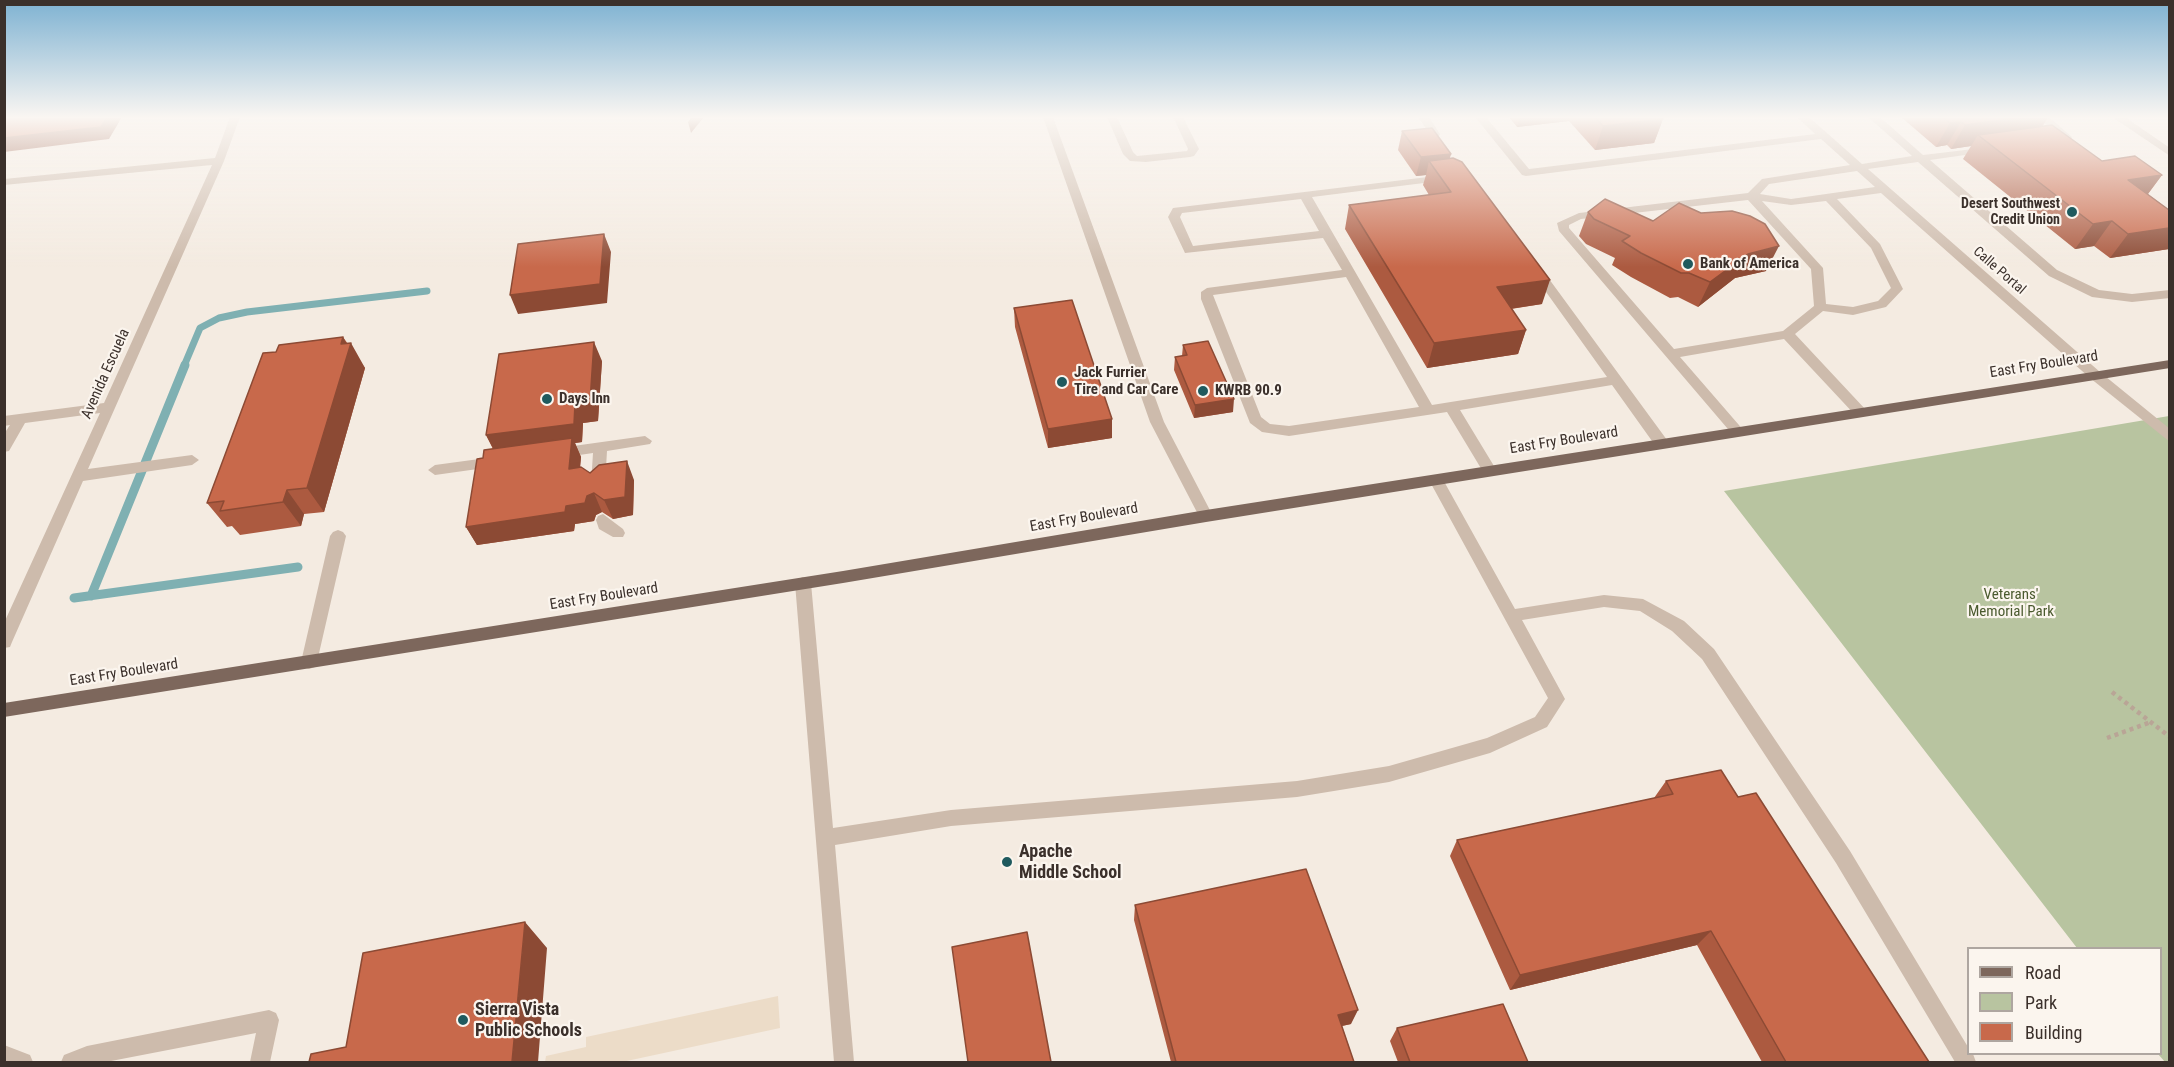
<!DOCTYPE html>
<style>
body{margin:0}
#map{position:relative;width:2174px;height:1067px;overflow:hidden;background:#f4ebe1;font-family:"Roboto Condensed",sans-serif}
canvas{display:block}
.frame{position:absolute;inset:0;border:6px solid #3b302b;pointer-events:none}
.legend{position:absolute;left:1967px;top:947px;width:195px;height:108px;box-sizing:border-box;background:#fbf5ee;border:2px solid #aea6a0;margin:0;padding:8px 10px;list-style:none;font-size:18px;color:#3b302b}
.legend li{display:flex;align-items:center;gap:12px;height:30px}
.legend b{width:30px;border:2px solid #aea6a0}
</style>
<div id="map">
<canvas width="2174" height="1067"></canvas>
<div class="frame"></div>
<ul class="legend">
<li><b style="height:8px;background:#7d675c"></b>Road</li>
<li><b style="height:16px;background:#b8c4a0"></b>Park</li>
<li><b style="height:16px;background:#c8694b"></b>Building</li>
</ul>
</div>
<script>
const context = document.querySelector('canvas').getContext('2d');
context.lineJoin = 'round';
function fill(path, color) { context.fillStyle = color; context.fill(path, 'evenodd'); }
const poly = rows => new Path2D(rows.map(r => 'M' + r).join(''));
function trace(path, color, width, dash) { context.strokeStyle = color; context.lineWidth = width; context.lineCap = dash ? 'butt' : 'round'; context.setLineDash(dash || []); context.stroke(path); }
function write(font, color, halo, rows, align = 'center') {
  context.font = font + ' "Roboto Condensed",sans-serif'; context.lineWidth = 4.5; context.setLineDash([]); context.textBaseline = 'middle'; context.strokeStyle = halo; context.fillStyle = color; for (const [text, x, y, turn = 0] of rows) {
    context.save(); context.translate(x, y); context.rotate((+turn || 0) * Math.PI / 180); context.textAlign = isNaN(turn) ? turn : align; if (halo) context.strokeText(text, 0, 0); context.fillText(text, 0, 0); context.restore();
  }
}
const green = poly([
 [2169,416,2169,1062,2165,1062,2158,1054,2160,1054,2160,948,2077,948,1724,491]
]);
const plaza = poly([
 [778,996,780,1028,622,1062,545,1062,546,1056,586,1047,586,1037]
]);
const streamFar1 = poly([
 [184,366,200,328,219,318,247,312,427,291]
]);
const stream = poly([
 [91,596,185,365],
 [74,598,298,567]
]);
const path = poly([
 [2112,692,2170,737],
 [2107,738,2151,722]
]);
const minor = poly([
 [230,117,240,117,224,161,88,469,192,455,199,460,192,465,83,481,12,642,10,647,4,648,4,623,100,413,25,423,9,451,4,452,4,434,10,425,4,426,4,416,104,403,212,165,4,185,4,179,215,158,230,117],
 [1043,117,1053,117,1164,422,1213,516,1211,520,1201,520,1150,422,1043,117],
 [1107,117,1117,117,1133,152,1137,156,1187,151,1188,149,1173,117,1183,117,1199,149,1194,156,1190,157,1146,162,1130,161,1123,154,1107,117],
 [1418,117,1429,117,1440,134,1439,136,1431,136,1418,117],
 [1475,117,1486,117,1529,169,1815,134,1797,117,1809,117,1862,164,1912,156,1868,117,1880,117,1923,155,1990,147,1991,149,1986,152,1930,160,2057,270,2099,290,2132,294,2170,290,2170,298,2132,302,2092,297,2049,276,1918,162,1868,169,2100,372,2170,429,2170,442,2090,378,1881,193,1837,199,1880,244,1903,289,1886,307,1853,315,1823,311,1795,334,1866,410,1868,413,1866,416,1856,416,1784,339,1680,357,1745,432,1743,435,1733,435,1559,231,1557,223,1579,213,1748,193,1762,179,1850,165,1821,139,1526,176,1522,175,1475,117],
 [1857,171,1875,187,1791,199,1760,194,1769,184,1857,171],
 [1748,200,1811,269,1814,306,1783,331,1674,349,1569,228,1569,225,1581,219,1748,200],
 [1762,201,1791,205,1826,201,1871,248,1891,288,1878,301,1853,307,1826,304,1823,268,1762,201],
 [2037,117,2049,117,2072,137,2071,139,2063,139,2037,117],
 [2112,117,2125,117,2170,148,2170,156,2112,117],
 [1444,175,1450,178,1448,180,1312,197,1432,405,1607,377,1531,271,1537,267,1541,268,1667,440,1669,444,1667,448,1657,448,1612,385,1460,410,1497,471,1490,476,1485,475,1447,412,1289,436,1262,432,1250,423,1201,299,1201,292,1207,288,1342,270,1323,238,1185,253,1168,217,1173,208,1444,175],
 [1301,199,1319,231,1193,246,1180,217,1182,213,1301,199],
 [1346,277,1419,407,1289,426,1270,424,1261,417,1213,295,1346,277],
 [645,436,652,441,650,444,607,451,605,485,598,490,591,485,593,453,559,458,552,453,559,448,645,436],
 [494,457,501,462,499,466,435,475,428,470,435,465,494,457],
 [1436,475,1441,476,1515,609,1604,595,1643,599,1684,621,1714,649,1850,851,1968,1047,1968,1054,1973,1054,1976,1062,1955,1062,1836,863,1702,659,1672,631,1640,611,1604,607,1522,620,1565,699,1547,727,1490,753,1389,782,1297,797,951,826,835,845,854,1062,834,1062,795,583,798,579,803,577,808,579,811,583,833,828,951,810,1297,781,1389,766,1487,738,1535,717,1548,698,1429,480,1436,475],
 [603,514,623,529,625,533,623,537,613,537,599,529,596,520,598,516,603,514],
 [338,530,343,532,346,536,317,662,315,667,309,669,303,667,301,662,330,536,333,532,338,530],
 [269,1010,276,1013,279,1020,270,1062,250,1062,256,1033,106,1062,61,1062,64,1055,87,1046,269,1010],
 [4,1045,30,1055,33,1062,4,1062,4,1045]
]);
const major = poly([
 [2170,360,2170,368,1206,522,843,583,4,717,4,703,843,571,1206,510,2170,360]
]);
const wall = poly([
 [1509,117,1662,117,1663,119,1654,143,1595,150,1569,121,1517,127],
 [1901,117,2048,117,2043,126,2102,161,2162,175,2148,194,2169,210,2169,249,2110,258,2094,246,2075,249,1963,159,1971,146,1951,149,1947,145,1936,147],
 [1402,131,1451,154,1449,159,1542,304,1511,309,1526,330,1518,354,1427,368,1345,229,1349,205,1429,195,1423,185,1426,175,1416,176,1398,150],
 [1588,212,1653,221,1701,213,1766,271,1735,278,1698,307,1678,297,1670,298,1631,277,1612,265,1615,258,1586,244,1579,236],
 [1014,308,1112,419,1112,438,1048,448,1015,327],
 [343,337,365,368,324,512,304,514,301,526,240,535,232,526,227,527,207,503,276,352],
 [1183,345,1233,412,1194,418,1174,370,1175,357,1182,356],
 [602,361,598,421,583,423,582,442,575,443,581,457,580,468,590,473,634,480,633,515,613,519,602,512,596,515,594,521,575,524,574,531,477,545,466,527,493,449,486,435],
 [1666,781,1738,797,1929,1062,1762,1062,1697,945,1510,990,1450,856,1457,840,1654,798],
 [1135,905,1351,1024,1342,1026,1354,1062,1171,1062,1134,920],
 [1397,1028,1528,1062,1398,1062,1390,1041]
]);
const shadedWall = poly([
 [107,117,122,117,109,139,4,152,4,138],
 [692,117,704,117,691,133,688,122],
 [1520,117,1570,117,1569,121,1517,127],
 [2023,117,2048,117,2037,134,1978,135,1971,146,1951,149,1965,125],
 [1663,119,1654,143,1595,150,1603,126],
 [1961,122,1947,145,1936,147,1950,123],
 [1451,154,1446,172,1429,161,1426,175,1416,176,1421,157],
 [2162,175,2144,199,2128,180],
 [2112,221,2094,246,2075,249,2093,224],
 [2169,228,2169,249,2110,258,2128,234],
 [604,234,611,252,607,303,518,314,510,295],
 [1779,246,1766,271,1735,278,1698,307,1710,282,1748,254],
 [1550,280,1542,304,1489,312,1497,287],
 [1526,330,1518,354,1427,368,1434,343],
 [343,337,349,348,351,343,365,368,324,512,307,488],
 [594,342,602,361,598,421,583,423,582,442,575,443,581,457,578,488,496,454,486,435,575,404],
 [1234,399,1233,412,1194,418,1195,405],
 [1112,419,1112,438,1048,448,1048,429],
 [627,461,634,480,633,515,613,519,604,500],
 [287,490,304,514,301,526,283,502],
 [594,493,602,512,596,515,594,521,575,524,574,531,477,545,466,527,566,506],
 [525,922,547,948,538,1062,512,1062],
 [1711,931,1697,945,1510,990,1520,975],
 [1358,1010,1351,1024,1332,1028,1338,1015]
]);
const building = poly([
 [4,117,107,117,101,127,4,138,4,117],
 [1595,117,1662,117,1663,119,1603,126,1595,117],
 [1943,117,2023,117,1965,125,1961,122,1950,123,1943,117],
 [2052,125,2102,161,2135,156,2162,175,2128,180,2169,210,2169,228,2128,234,2112,221,2093,224,1978,135,2052,125],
 [1432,128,1451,154,1421,157,1402,131,1432,128],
 [1453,158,1462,162,1550,280,1497,287,1526,330,1434,343,1349,205,1451,192,1429,161,1453,158],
 [1605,199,1653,221,1679,203,1701,213,1732,211,1750,216,1765,224,1779,246,1748,254,1710,282,1689,273,1681,273,1641,253,1622,241,1630,236,1594,219,1588,212,1605,199],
 [604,234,600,284,510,295,518,244,604,234],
 [1072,300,1112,419,1048,429,1014,308,1072,300],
 [343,337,341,344,351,343,307,488,287,490,283,502,220,511,224,501,207,503,263,353,276,352,279,345,343,337],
 [1208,341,1234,399,1195,405,1175,357,1187,355,1183,345,1208,341],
 [594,342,590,402,575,404,574,424,486,435,499,354,594,342],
 [572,438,569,469,581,467,590,473,599,465,627,461,625,497,604,500,594,493,587,496,585,503,566,506,565,512,466,527,477,459,483,458,484,450,572,438],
 [1721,770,1738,797,1756,793,1929,1062,1786,1062,1711,931,1520,975,1457,840,1673,794,1666,781,1721,770],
 [1306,869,1358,1010,1338,1015,1354,1062,1176,1062,1135,905,1306,869],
 [525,922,512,1062,309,1062,311,1054,346,1047,363,953,525,922],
 [1027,932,1051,1062,968,1062,952,947,1027,932],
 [1503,1004,1528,1062,1410,1062,1397,1028,1503,1004]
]);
const markers = [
 [2072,212,6,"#1f5a5e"],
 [1688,264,6,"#1f5a5e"],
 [1062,382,6,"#1f5a5e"],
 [1203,391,6,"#1f5a5e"],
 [547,399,6,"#1f5a5e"],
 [1007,862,6,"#1f5a5e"],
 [463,1020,6,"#1f5a5e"]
];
const farPoinames = [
 ["Desert Southwest",2060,204],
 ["Credit Union",2060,220]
];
const farStreetnames = [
 ["Calle Portal",1999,271,41]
];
const poiNames = [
 ["Bank of America",1700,264],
 ["Jack Furrier",1074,373],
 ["Tire and Car Care",1074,390],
 ["KWRB 90.9",1215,391],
 ["Days Inn",559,399]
];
const streetNames = [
 ["East Fry Boulevard",2044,365,-9],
 ["Avenida Escuela",106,374,-66],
 ["East Fry Boulevard",1564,441,-9],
 ["East Fry Boulevard",1084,518,-10],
 ["East Fry Boulevard",604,597,-9],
 ["East Fry Boulevard",124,673,-9]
];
const parkNames = [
 ["Veterans'",2011,595],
 ["Memorial Park",2011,612]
];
const nearPoinames = [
 ["Apache",1019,852],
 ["Middle School",1019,873],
 ["Sierra Vista",475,1010],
 ["Public Schools",475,1031]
];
fill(green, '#b8c4a0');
fill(plaza, '#ecdcc8');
trace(streamFar1, '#7fb0b2', 7);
trace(stream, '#7fb0b2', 9);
trace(path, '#b9a596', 4.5, [4, 4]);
fill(minor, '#cdbbac');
fill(major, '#7d675c');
fill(wall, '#ac5a40');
fill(shadedWall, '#8c4a34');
fill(building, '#c8694b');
trace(building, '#8c4a34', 1.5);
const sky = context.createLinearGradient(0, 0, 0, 267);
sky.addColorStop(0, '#7eb2d2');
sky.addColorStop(0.44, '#faf6f2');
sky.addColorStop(1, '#faf6f200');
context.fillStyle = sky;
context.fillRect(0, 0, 2174, 267);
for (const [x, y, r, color] of markers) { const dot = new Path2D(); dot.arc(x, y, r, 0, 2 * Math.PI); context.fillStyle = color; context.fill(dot); trace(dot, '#fbf5ee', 2); }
write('bold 14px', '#3b302b', '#fbf5ee', farPoinames, 'right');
write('14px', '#3b302b', '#fbf5ee', farStreetnames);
write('bold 15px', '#3b302b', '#fbf5ee', poiNames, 'left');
write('15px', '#3b302b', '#fbf5ee', streetNames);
write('15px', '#4a5a2e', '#fbf5ee', parkNames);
write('bold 18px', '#3b302b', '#fbf5ee', nearPoinames, 'left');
</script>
